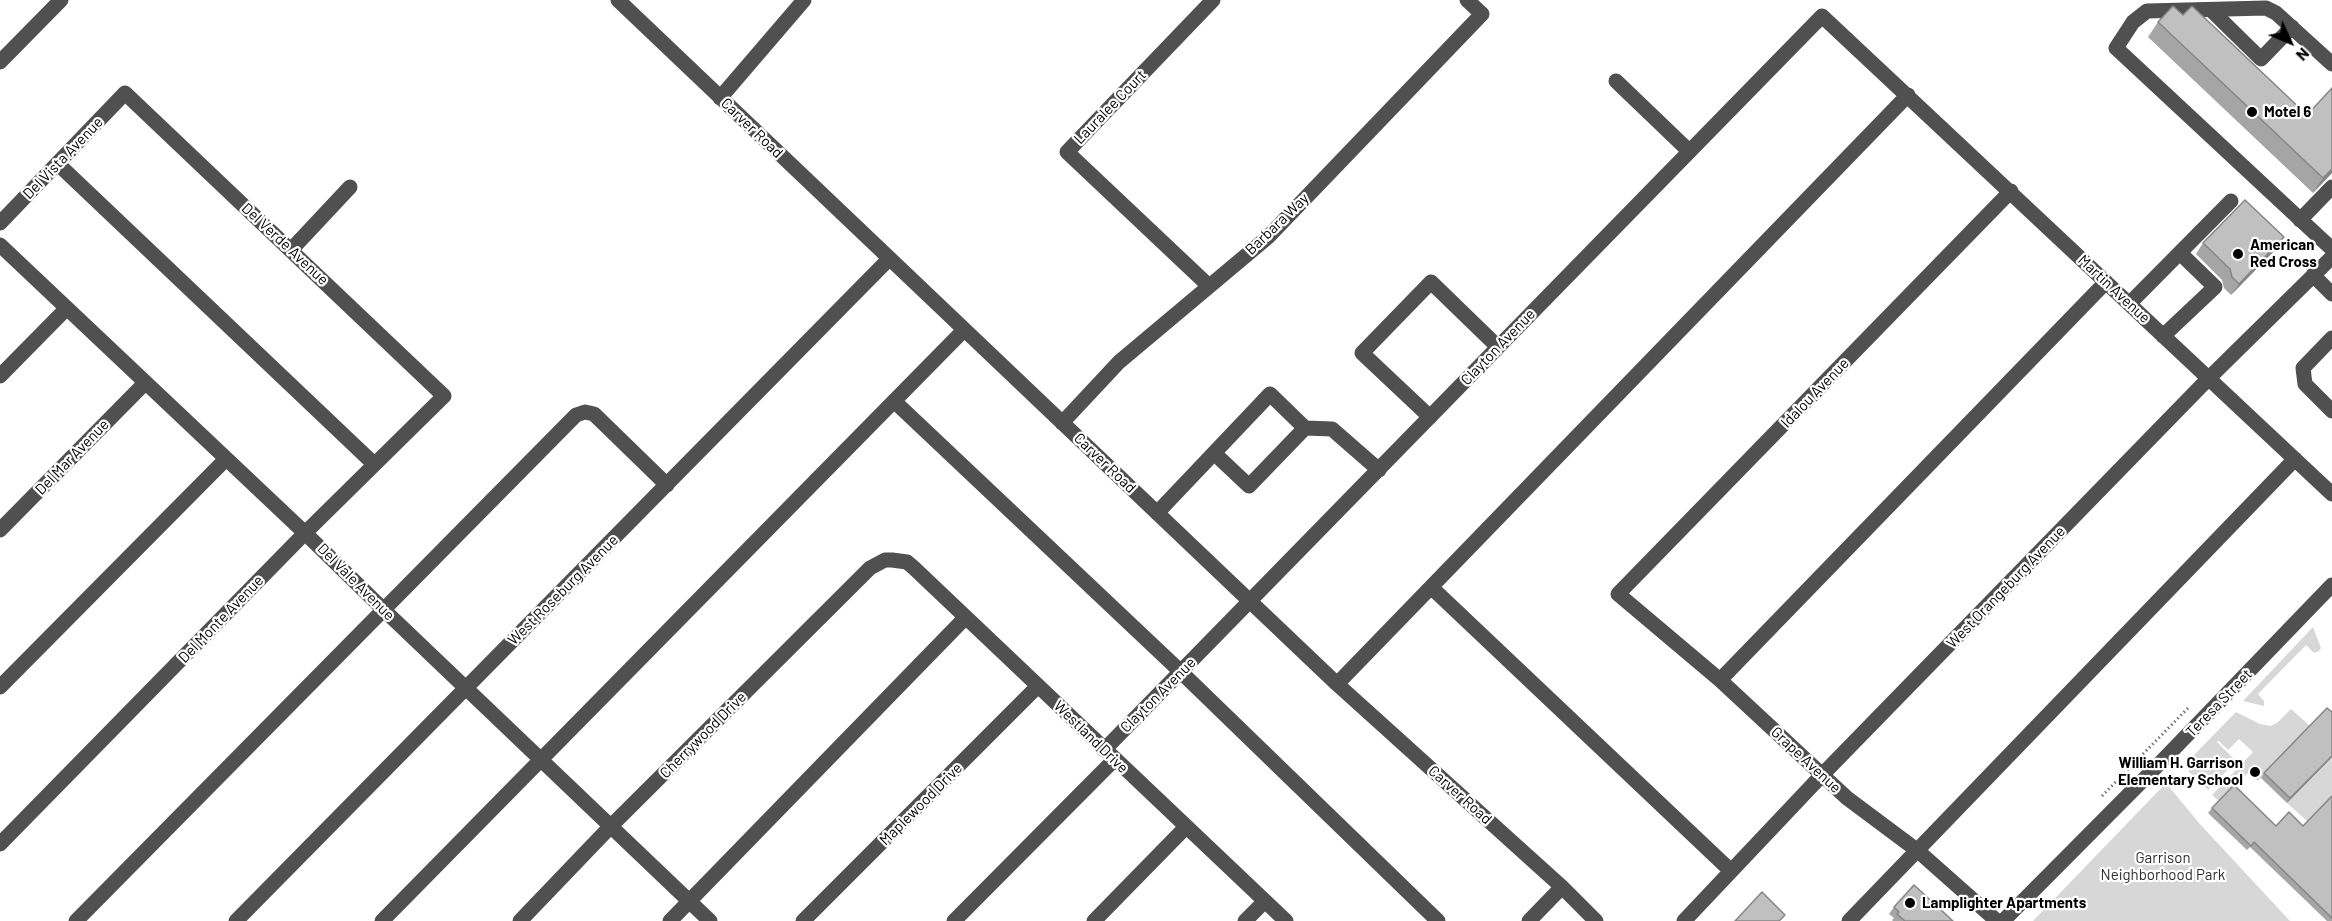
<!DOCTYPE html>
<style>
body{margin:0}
#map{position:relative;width:2332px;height:921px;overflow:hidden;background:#fff;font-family:Barlow,sans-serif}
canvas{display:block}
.north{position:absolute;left:2260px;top:12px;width:60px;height:60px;-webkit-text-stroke:4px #fff;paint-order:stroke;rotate:134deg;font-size:16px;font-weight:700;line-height:24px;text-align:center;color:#000}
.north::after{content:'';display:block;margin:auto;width:21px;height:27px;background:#000;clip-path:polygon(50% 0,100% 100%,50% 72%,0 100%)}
</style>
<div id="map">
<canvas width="2332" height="921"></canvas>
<div class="north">N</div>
</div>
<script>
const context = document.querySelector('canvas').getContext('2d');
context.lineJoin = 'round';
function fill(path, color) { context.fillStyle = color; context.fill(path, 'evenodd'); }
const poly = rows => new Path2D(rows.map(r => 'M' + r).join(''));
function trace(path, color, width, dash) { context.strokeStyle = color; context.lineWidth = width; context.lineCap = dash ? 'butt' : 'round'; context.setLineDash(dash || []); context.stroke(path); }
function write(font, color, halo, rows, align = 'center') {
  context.font = font + ' Barlow,sans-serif'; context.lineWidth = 4.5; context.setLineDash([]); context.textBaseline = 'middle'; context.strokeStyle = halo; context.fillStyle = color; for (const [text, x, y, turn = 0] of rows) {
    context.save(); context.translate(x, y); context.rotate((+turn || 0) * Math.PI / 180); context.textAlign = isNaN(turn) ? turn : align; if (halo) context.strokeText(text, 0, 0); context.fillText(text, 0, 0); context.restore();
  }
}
const green = poly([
 [2313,627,2321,648,2319,651,2314,653,2306,645,2258,694,2264,701,2264,706,2243,701],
 [2291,709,2310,726,2258,781,2248,773,2219,801,2212,795,2253,752,2239,739,2228,750,2219,741,2217,742,2236,761,2208,790,2189,772,2188,761,2236,712,2260,724,2271,726,2278,722],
 [2332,757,2332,797,2308,822,2287,803],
 [2166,783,2199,823,2290,921,2033,921]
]);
const path = poly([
 [2102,796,2190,706]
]);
const minor = poly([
 [618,0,1337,684,1562,887,1596,921],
 [2211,10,2261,59,2292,27],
 [0,62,61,0],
 [2332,64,2276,13,2266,8,2147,11,2133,22,2116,48,2332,249],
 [1616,81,1689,151],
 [720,98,804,0],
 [58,164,374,464],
 [2300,220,2332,187],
 [0,223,125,93,444,396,305,533,0,844],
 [0,245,305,533,384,610,710,921],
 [291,250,350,187],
 [2313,275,2332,294],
 [1209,286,1067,152,1213,0],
 [2129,304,2231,201],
 [2163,336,2215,287,2180,253],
 [2332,338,2303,368,2305,384,2332,411],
 [0,376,67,308],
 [894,401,1181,672,1438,921],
 [1430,417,1362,353,1431,282,1498,347],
 [1062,423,1119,362,1268,237,1482,14,1467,0],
 [1214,453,1249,486,1305,428],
 [1157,513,1270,394,1305,428,1332,429,1379,470],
 [0,530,145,383],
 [1431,587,1731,871],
 [1720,680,2106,282],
 [1337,684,1908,95],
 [0,687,226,459],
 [1104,750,1822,16,2332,494],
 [76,921,576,415,585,412,594,414,667,485],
 [236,921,889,259],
 [382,921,964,330],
 [520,921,611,826,870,568,885,560,892,560,907,562,914,568,1286,921],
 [670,921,966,617],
 [803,921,1038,686],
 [954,921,1114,760],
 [1094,921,1186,827],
 [1245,921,1265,901],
 [1529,921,1562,887],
 [1684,921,1822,775,2209,378,2332,257],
 [1849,921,2295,459],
 [1997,921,1918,851,1847,798,1720,680,1618,594,2011,191],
 [2003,921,2165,758,2332,585]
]);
const wall = poly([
 [2183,15,2307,115,2332,88,2332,173,2313,193,2148,37,2158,22],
 [2284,237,2276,249,2231,295,2224,288,2222,280,2196,254,2203,243],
 [2332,757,2287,803,2261,778,2264,773],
 [2332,796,2332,921,2327,921,2250,847,2247,850,2208,813,2212,808,2276,826,2303,826],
 [1894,907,1953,921,1893,921,1892,920,1894,918,1889,914]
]);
const shadedWall = poly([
 [2332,169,2332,173,2313,193,2323,178],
 [2284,237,2276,249,2231,295,2239,284],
 [2332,756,2332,757,2287,803,2290,798]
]);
const building = poly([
 [2173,6,2183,15,2192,6,2307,115,2332,88,2332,169,2323,178,2158,22,2173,6],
 [2245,200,2284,237,2239,284,2232,277,2230,269,2203,243,2245,200],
 [2327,708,2332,712,2332,756,2290,798,2264,773,2327,708],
 [2234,785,2276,826,2289,812,2303,826,2332,796,2332,918,2254,842,2251,846,2212,808,2234,785],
 [1914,885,1953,921,1905,921,1897,914,1899,912,1894,907,1914,885],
 [1762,892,1785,915,1779,921,1735,921,1762,892]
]);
const markers = [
 [2252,112,6,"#000"],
 [2238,254,6,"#000"],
 [2255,772,6,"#000"],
 [1910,903,6,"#000"]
];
const streetNames = [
 ["Lauralee Court",1110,107,-46],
 ["Carver Road",752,128,44],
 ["Del Vista Avenue",63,158,-46],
 ["Barbara Way",1277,224,-44],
 ["Del Verde Avenue",285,244,43],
 ["Martin Avenue",2114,289,43],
 ["Clayton Avenue",1498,347,-46],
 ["Idalou Avenue",1815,393,-46],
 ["Del Mar Avenue",72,457,-46],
 ["Carver Road",1105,463,44],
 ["Del Vale Avenue",356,582,45],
 ["West Orangeburg Avenue",2006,587,-46],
 ["West Roseburg Avenue",563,590,-45],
 ["Del Monte Avenue",221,619,-46],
 ["Clayton Avenue",1158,695,-45],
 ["Teresa Street",2219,703,-46],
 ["Cherrywood Drive",703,735,-45],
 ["Westland Drive",1091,737,44],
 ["Grape Avenue",1806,760,43],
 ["Carver Road",1460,795,42],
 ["Maplewood Drive",921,804,-45]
];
const poiNames = [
 ["Motel 6",2264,112],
 ["American",2250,245],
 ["Red Cross",2250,262],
 ["William H. Garrison",2243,763,"right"],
 ["Elementary School",2243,780,"right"],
 ["Lamplighter Apartments",1922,903]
];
const parkNames = [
 ["Garrison",2163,858],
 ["Neighborhood Park",2163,875]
];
fill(green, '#d7d7d7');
trace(path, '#727272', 3, [1.5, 3]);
trace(minor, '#505050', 15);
fill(wall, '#a5a5a5');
fill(shadedWall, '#868686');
fill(building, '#c0c0c0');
trace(building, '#868686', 1.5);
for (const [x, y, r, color] of markers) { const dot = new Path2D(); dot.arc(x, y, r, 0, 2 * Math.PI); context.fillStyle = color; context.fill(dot); trace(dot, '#fff', 2); }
write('15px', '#000', '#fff', streetNames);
write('bold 15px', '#000', '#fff', poiNames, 'left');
write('15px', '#2e2e2e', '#fff', parkNames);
</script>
